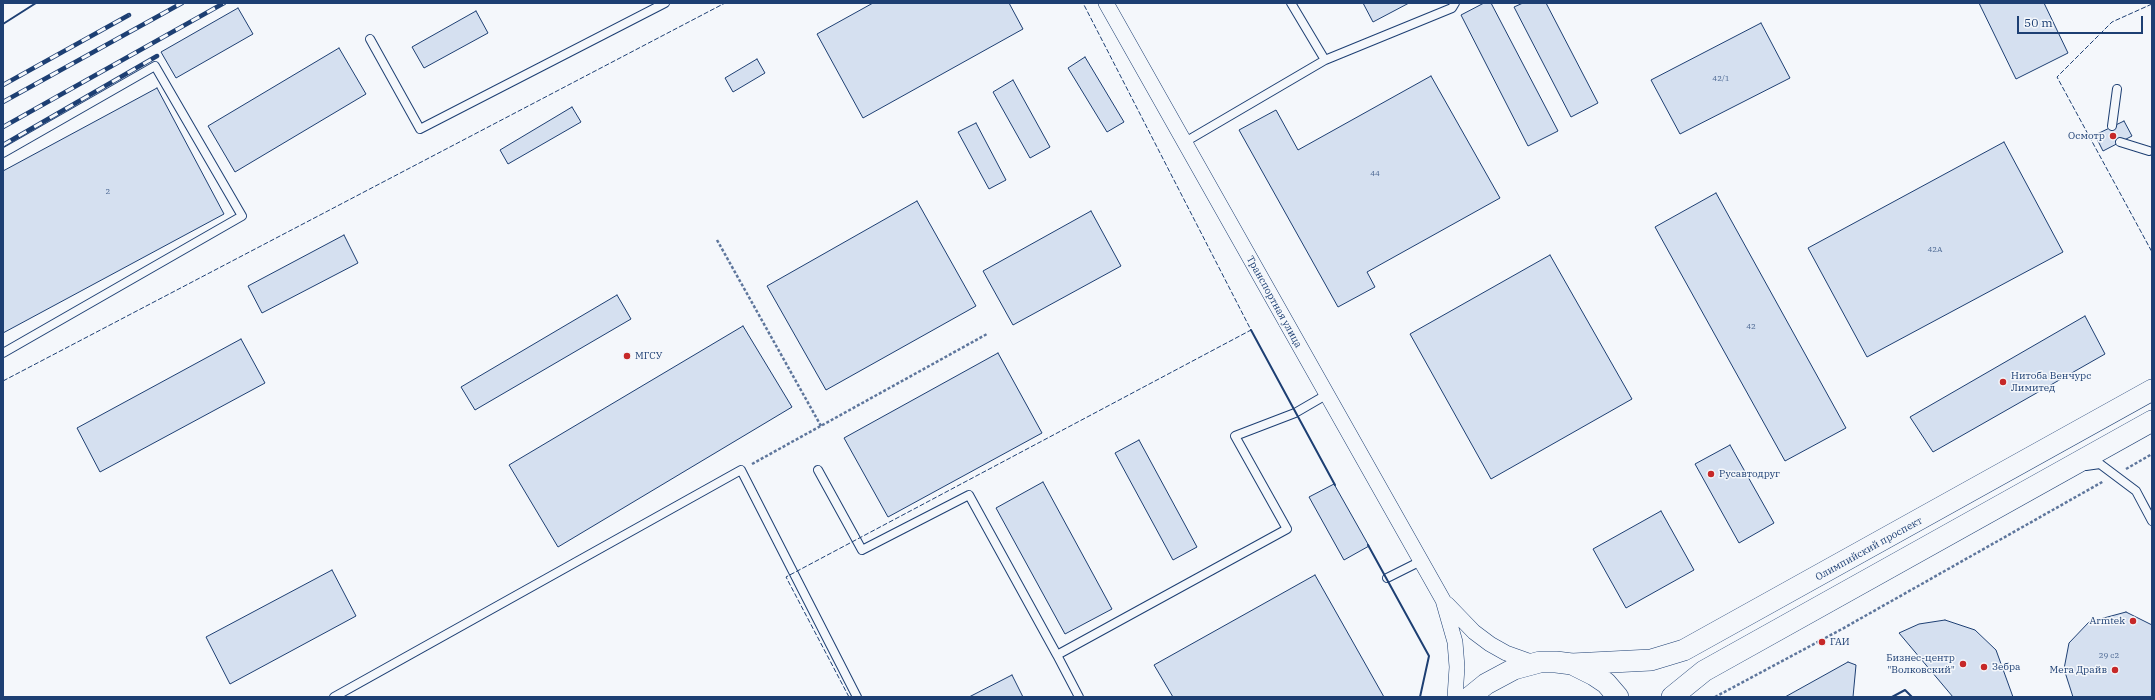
<!DOCTYPE html>
<meta charset="utf-8">
<style>
body{margin:0}
#map{position:relative;width:2155px;height:700px;overflow:hidden;background:#f4f7fb;font-family:"IBM Plex Serif",serif}
canvas{display:block}
.frame{position:absolute;inset:0;border:4px solid #1d3f73;pointer-events:none}
.scale{position:absolute;left:2017px;top:16px;width:126px;height:18px;box-sizing:border-box;border:2px solid #1d3f73;border-top:0;padding-left:5px;font-size:12px;line-height:14px;white-space:nowrap;color:#1d3f73;-webkit-text-stroke:3px #f4f7fb;paint-order:stroke}
</style>
<div id="map">
<canvas width="2155" height="700"></canvas>
<div class="frame"></div>
<div class="scale">50 m</div>
</div>
<script>
const context = document.querySelector('canvas').getContext('2d');
context.lineJoin = 'round';
function fill(path, color) { context.fillStyle = color; context.fill(path, 'evenodd'); }
const poly = rows => new Path2D(rows.map(r => 'M' + r).join(''));
function trace(path, color, width, dash) { context.strokeStyle = color; context.lineWidth = width; context.lineCap = dash ? 'butt' : 'round'; context.setLineDash(dash || []); context.stroke(path); }
function write(font, color, halo, rows, align = 'center') {
  context.font = font + ' "IBM Plex Serif",serif'; context.lineWidth = 3; context.setLineDash([]); context.textBaseline = 'middle'; context.strokeStyle = halo; context.fillStyle = color; for (const [text, x, y, turn = 0] of rows) {
    context.save(); context.translate(x, y); context.rotate((+turn || 0) * Math.PI / 180); context.textAlign = isNaN(turn) ? turn : align; if (halo) context.strokeText(text, 0, 0); context.fillText(text, 0, 0); context.restore();
  }
}
const building = poly([
 [873,3,1009,3,1023,29,863,118,817,34,873,3],
 [1363,3,1409,3,1373,22,1363,3],
 [1484,3,1491,3,1558,131,1528,146,1461,15,1484,3],
 [1523,3,1546,3,1598,103,1571,117,1514,7,1523,3],
 [1979,3,2044,3,2068,53,2016,79,1979,3],
 [238,8,253,34,176,78,161,52,238,8],
 [476,11,488,33,424,68,412,47,476,11],
 [1761,23,1790,78,1680,134,1651,80,1761,23],
 [339,48,366,94,235,172,208,126,339,48],
 [1085,57,1124,122,1107,132,1068,68,1085,57],
 [757,59,765,73,733,92,725,78,757,59],
 [1431,76,1500,198,1367,272,1375,287,1338,307,1239,130,1276,110,1298,150,1431,76],
 [1013,80,1050,147,1030,158,993,92,1013,80],
 [157,88,224,214,3,333,3,171,157,88],
 [572,107,581,122,508,164,500,150,572,107],
 [2124,121,2132,136,2103,151,2095,135,2124,121],
 [976,123,1006,180,989,189,958,132,976,123],
 [2004,142,2063,252,1867,357,1808,248,2004,142],
 [1716,193,1846,428,1785,461,1655,227,1716,193],
 [917,201,976,306,826,390,767,286,917,201],
 [1091,211,1121,266,1013,325,983,271,1091,211],
 [344,235,358,263,262,313,248,286,344,235],
 [1550,255,1632,399,1491,479,1410,334,1550,255],
 [617,295,631,319,475,410,461,387,617,295],
 [2085,316,2105,354,1933,452,1910,417,2085,316],
 [743,326,792,407,558,547,509,465,743,326],
 [241,339,265,383,100,472,77,428,241,339],
 [998,353,1042,433,888,517,844,438,998,353],
 [1139,440,1197,547,1173,560,1115,453,1139,440],
 [1730,445,1774,523,1739,543,1695,464,1730,445],
 [1043,482,1112,609,1065,634,996,508,1043,482],
 [1334,484,1369,546,1344,560,1309,497,1334,484],
 [1661,511,1694,570,1626,608,1593,549,1661,511],
 [332,570,356,616,230,684,206,637,332,570],
 [1315,575,1384,697,1173,697,1154,665,1315,575],
 [2126,612,2152,625,2152,697,2073,697,2064,669,2069,643,2089,622,2126,612],
 [1945,620,1975,630,1996,650,2013,697,1953,697,1899,633,1919,624,1945,620],
 [1848,662,1856,665,1853,697,1785,697,1848,662],
 [1012,675,1023,697,969,697,1012,675]
]);
const path = poly([
 [717,240,821,426],
 [752,464,987,334],
 [2126,469,2152,454],
 [1715,697,1842,629,2104,481]
]);
const service = poly([
 [1291,3,1325,60],
 [370,39,420,129,665,3],
 [2112,126,2117,89],
 [1185,142,1325,60,1452,8,1455,3],
 [2120,142,2149,151],
 [3,153,155,66,242,216,3,353],
 [2086,466,2100,464,2136,491,2152,521],
 [818,470,862,550,969,495,1057,655],
 [1387,578,1421,561],
 [334,697,741,470,857,697],
 [1079,697,1057,655,1287,529,1235,436,1295,413,1326,395]
]);
const minor = poly([
 [1106,3,1443,600,1455,642,1457,667,1455,697],
 [1447,604,1474,632,1490,644,1506,653,1534,663]
]);
const secondary = poly([
 [1572,664,1651,660,1684,650,2152,390],
 [1470,697,1486,684,1514,669,1540,662,1556,662,1572,664,1594,675,1606,683,1618,697],
 [1672,697,1704,671,2152,421]
]);
const rail = poly([
 [3,85,129,15],
 [3,102,182,3],
 [3,127,224,3],
 [3,145,157,56]
]);
const fence = poly([
 [2152,4,2112,22,2057,77,2152,252],
 [3,381,725,3],
 [849,697,786,577,1251,330,1083,3]
]);
const wall = poly([
 [3,24,36,3],
 [1251,330,1335,485],
 [1368,545,1429,656,1420,697],
 [1892,697,1905,690,1912,697]
]);
const markers = [
 [2113,136,4,"#c62828"],
 [627,356,4,"#c62828"],
 [2003,382,4,"#c62828"],
 [1711,474,4,"#c62828"],
 [2133,621,4,"#c62828"],
 [1822,642,4,"#c62828"],
 [1963,664,4,"#c62828"],
 [1984,667,4,"#c62828"],
 [2115,670,4,"#c62828"]
];
const numberNames = [
 ["42/1",1721,79],
 ["44",1375,174],
 ["2",108,192],
 ["42А",1935,250],
 ["42",1751,327],
 ["29 с2",2109,656]
];
const poiNames = [
 ["Осмотр",2105,136,"right"],
 ["МГСУ",635,356],
 ["Нитоба Венчурс",2011,376],
 ["Лимитед",2011,388],
 ["Русавтодруг",1719,474],
 ["Armtek",2125,621,"right"],
 ["ГАИ",1830,642],
 ["Бизнес-центр",1955,658,"right"],
 ["\"Волковский\"",1955,670,"right"],
 ["Зебра",1992,667],
 ["Мега Драйв",2107,670,"right"]
];
const streetNames = [
 ["Транспортная улица",1274,302,61],
 ["Олимпийский проспект",1869,549,-29]
];
fill(building, '#d5e0f0');
trace(building, '#1d3f73', 1);
trace(service, '#1d3f73', 10);
trace(minor, '#1d3f73', 16);
trace(secondary, '#1d3f73', 22);
trace(path, '#5e769c', 2.5, [3, 2]);
trace(service, '#f4f7fb', 8);
trace(minor, '#f4f7fb', 15);
trace(secondary, '#f4f7fb', 21);
trace(rail, '#1d3f73', 4.5);
trace(rail, '#f4f7fb', 3, [9]);
trace(fence, '#1d3f73', 1, [5, 2]);
trace(wall, '#1d3f73', 2);
for (const [x, y, r, color] of markers) { const dot = new Path2D(); dot.arc(x, y, r, 0, 2 * Math.PI); context.fillStyle = color; context.fill(dot); trace(dot, '#f4f7fb', 1.5); }
write('8px', '#4b6792', null, numberNames);
write('10px', '#1d3f73', '#f4f7fb', poiNames, 'left');
write('10px', '#1d3f73', '#f4f7fb', streetNames);
</script>
